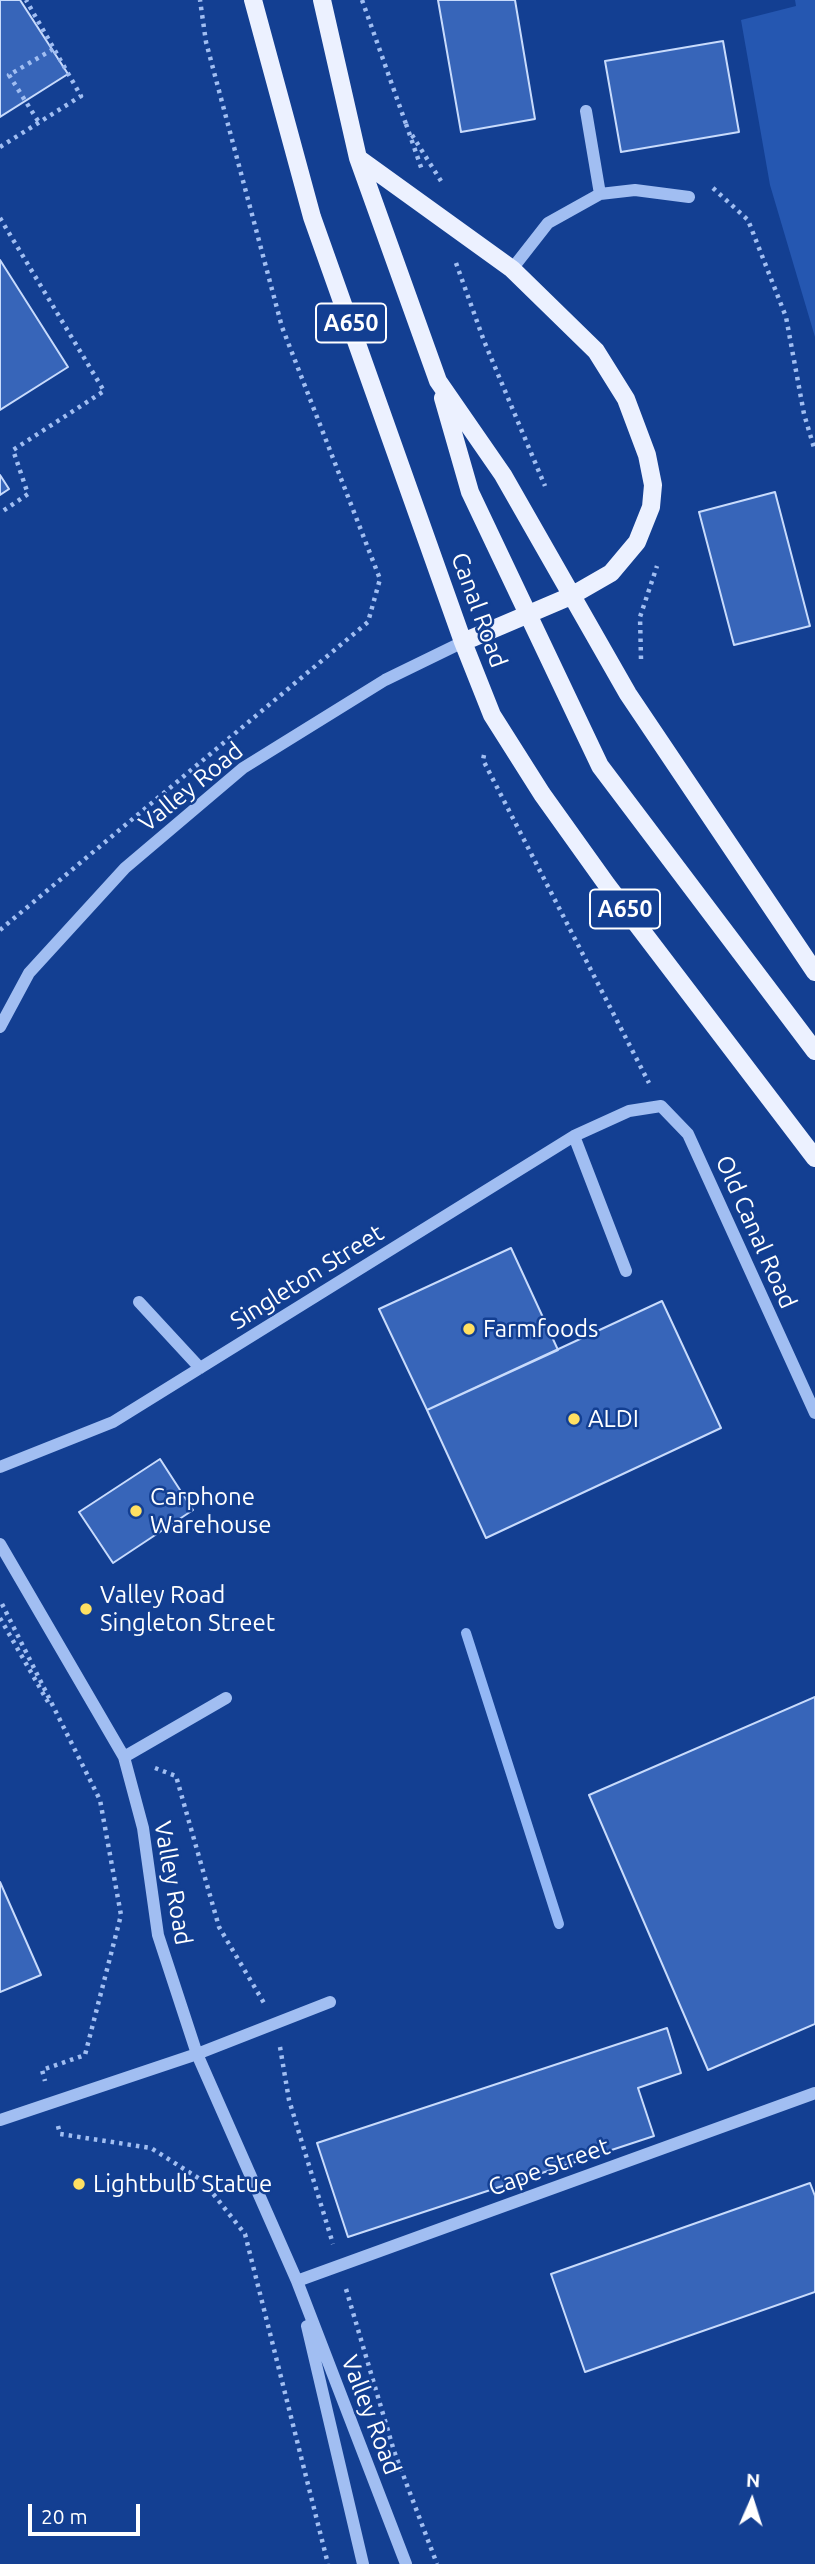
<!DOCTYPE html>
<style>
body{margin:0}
#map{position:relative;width:815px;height:2564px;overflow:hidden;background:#133f92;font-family:Ubuntu,sans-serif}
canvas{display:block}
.north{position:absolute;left:717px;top:2466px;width:70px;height:70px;-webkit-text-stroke:5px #133f92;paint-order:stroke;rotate:3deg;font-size:19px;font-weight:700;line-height:28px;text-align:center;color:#fff}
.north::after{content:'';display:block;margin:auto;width:24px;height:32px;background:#fff;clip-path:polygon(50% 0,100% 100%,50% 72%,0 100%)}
.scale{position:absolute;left:28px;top:2504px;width:112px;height:32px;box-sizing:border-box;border:4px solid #fff;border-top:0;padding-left:9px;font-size:21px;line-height:24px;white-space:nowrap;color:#fff;-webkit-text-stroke:5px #133f92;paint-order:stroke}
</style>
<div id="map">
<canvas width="815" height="2564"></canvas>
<div class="north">N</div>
<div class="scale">20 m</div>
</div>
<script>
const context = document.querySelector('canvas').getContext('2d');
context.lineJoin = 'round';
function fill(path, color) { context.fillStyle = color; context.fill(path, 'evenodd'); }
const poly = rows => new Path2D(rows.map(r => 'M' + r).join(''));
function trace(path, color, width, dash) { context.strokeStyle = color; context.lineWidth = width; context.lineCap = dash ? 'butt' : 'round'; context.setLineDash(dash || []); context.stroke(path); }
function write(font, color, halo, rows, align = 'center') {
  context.font = font + ' Ubuntu,sans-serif'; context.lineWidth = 5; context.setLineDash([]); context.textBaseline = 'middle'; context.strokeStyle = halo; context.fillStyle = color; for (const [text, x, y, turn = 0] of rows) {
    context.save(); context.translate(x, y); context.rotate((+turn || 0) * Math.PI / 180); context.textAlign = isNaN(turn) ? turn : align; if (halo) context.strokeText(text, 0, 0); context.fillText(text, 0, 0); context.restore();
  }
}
const green = poly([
 [795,0,815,0,815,337,770,185,741,20,796,6]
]);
const stream = poly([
 [466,1633,559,1924]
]);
const building = poly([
 [0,0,20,0,68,74,0,117,0,0],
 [438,0,515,0,535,119,461,132,438,0],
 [723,41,739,132,621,152,605,61,723,41],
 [0,260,68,367,0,410,0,260],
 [0,475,9,489,0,495,0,475],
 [775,492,810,626,734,645,699,512,775,492],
 [511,1248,558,1350,427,1410,379,1309,511,1248],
 [662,1301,721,1428,486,1538,427,1410,662,1301],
 [160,1459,193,1510,113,1563,79,1512,160,1459],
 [815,1697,815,2024,708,2070,589,1795,815,1697],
 [0,1882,41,1975,0,1992,0,1882],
 [667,2028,681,2073,638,2088,654,2136,348,2237,317,2143,667,2028],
 [810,2183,815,2196,815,2292,585,2372,551,2274,810,2183]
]);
const path = poly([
 [362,0,406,124],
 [38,121,9,75,55,48],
 [406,124,422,170],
 [412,135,441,181],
 [0,147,81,96,26,0],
 [713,188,748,220,786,317,804,414,815,451],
 [0,218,104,391,13,450,28,494,0,513],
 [456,263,484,341,545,486],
 [641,659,640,617,657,566],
 [484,755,483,760,649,1083],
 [0,930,368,622,380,579,282,327,206,42,200,0],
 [2,1604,100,1800,121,1915,85,2055,42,2070,45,2081],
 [0,1618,48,1702],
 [155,1768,176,1776,219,1927,264,2003],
 [280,2047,289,2100,333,2244],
 [58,2126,60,2134,151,2148,203,2181,245,2234,328,2564],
 [346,2289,394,2451,437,2564]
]);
const minor = poly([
 [586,111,600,194],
 [512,269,548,223,600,194,635,190,689,197],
 [0,1027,29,973,125,868,243,768,385,680,463,642],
 [574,1136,626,1271],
 [139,1302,200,1368],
 [0,1467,113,1422,574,1136,629,1111,661,1106,688,1134,815,1413],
 [0,1544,124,1757,143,1828,158,1935,197,2054,297,2281,406,2564],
 [124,1757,226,1698],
 [0,2120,197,2054,330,2002],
 [297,2281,815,2093],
 [307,2326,363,2564]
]);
const major = poly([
 [253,0,312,217,463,642,492,715,542,794,607,885,815,1158],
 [322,0,358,158,438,381,503,475,628,694,815,972],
 [358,158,512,269,596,351,626,399,647,455,653,485,651,507,637,542,611,573,571,596,463,642],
 [443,398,470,492,600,766,815,1051]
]);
const markers = [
 [469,1329,7,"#ffe062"],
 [574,1419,7,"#ffe062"],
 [136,1511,7,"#ffe062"],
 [86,1609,7,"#ffe062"],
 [79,2184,7,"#ffe062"]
];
const shields = [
 [351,323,70],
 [625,909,70]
];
const shieldNames = [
 ["A650",351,323],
 ["A650",625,909]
];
const streetNames = [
 ["Canal Road",479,610,70],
 ["Valley Road",191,787,-39],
 ["Old Canal Road",756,1232,66],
 ["Singleton Street",307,1277,-32],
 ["Valley Road",173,1883,80],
 ["Cape Street",549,2167,-20],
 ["Valley Road",371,2415,69]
];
const poiNames = [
 ["Farmfoods",483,1329],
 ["ALDI",588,1419],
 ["Carphone",150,1497],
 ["Warehouse",150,1525],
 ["Valley Road",100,1595],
 ["Singleton Street",100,1623],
 ["Lightbulb Statue",93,2184]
];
fill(green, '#2557b1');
trace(stream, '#93b7f5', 10);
fill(building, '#3765b9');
trace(building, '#c8dbfc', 2);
trace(path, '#a1bef2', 4.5, [3.5, 5]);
trace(minor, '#a1bef2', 12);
trace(major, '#ecf1ff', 18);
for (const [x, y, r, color] of markers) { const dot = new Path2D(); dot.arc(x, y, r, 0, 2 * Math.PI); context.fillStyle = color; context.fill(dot); trace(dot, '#133f92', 2.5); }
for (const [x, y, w] of shields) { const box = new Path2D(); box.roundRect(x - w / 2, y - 19.5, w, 39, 5); context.fillStyle = '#133f92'; context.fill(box); trace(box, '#fff', 2); }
write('bold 23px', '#fff', null, shieldNames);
write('24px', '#fff', '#133f92', streetNames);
write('24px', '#fff', '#133f92', poiNames, 'left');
</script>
